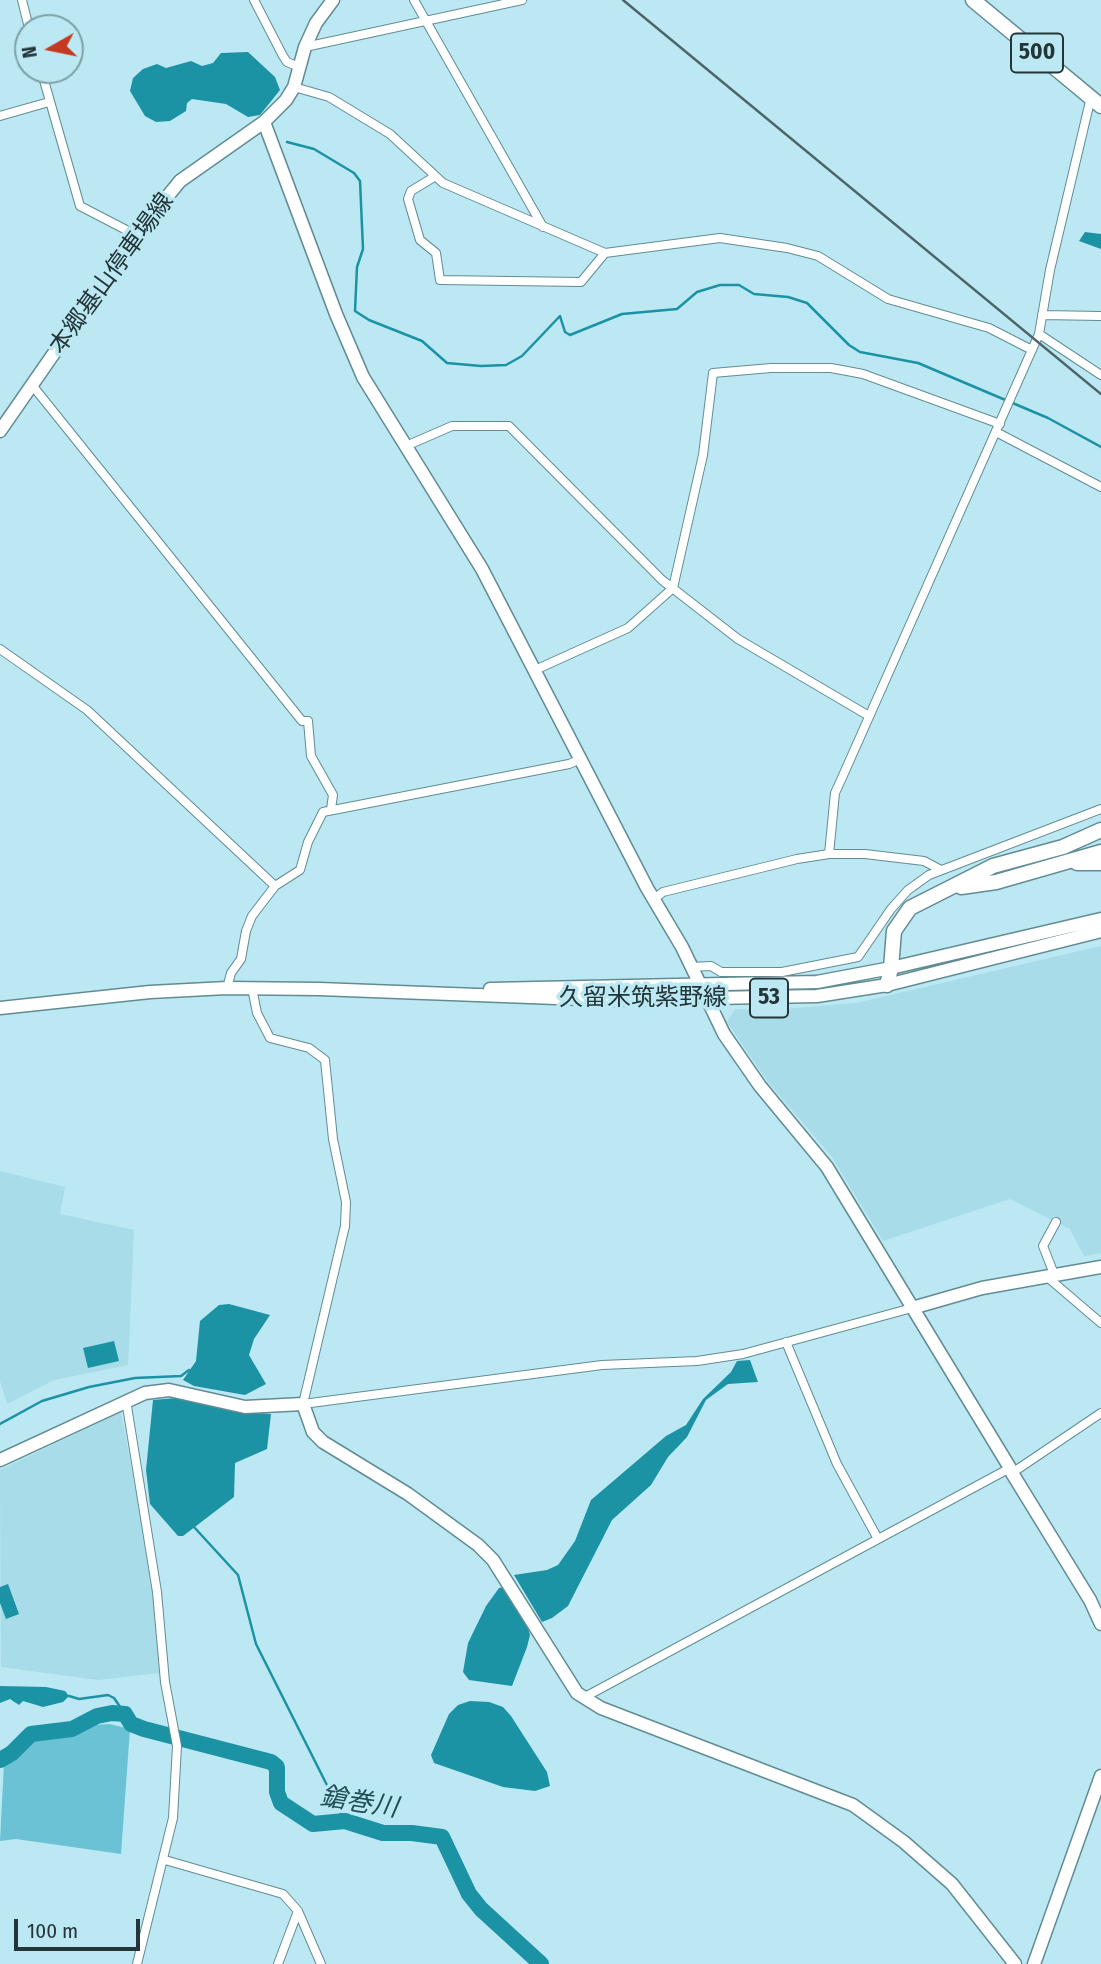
<!DOCTYPE html>
<meta charset="utf-8">
<style>
body{margin:0}
#map{position:relative;width:1101px;height:1964px;overflow:hidden;background:#bbe8f2;font-family:"Fira Sans Condensed",sans-serif}
canvas{display:block}
.north{position:absolute;left:14px;top:14px;width:70px;height:70px;box-sizing:border-box;background:#bbe8f2;border:2px solid #7ea0a8;border-radius:50%;rotate:261deg;font-size:19px;font-weight:700;line-height:28px;text-align:center;color:#233539}
.north::after{content:'';display:block;margin:auto;width:24px;height:32px;background:#c43921;clip-path:polygon(50% 0,100% 100%,50% 72%,0 100%)}
.scale{position:absolute;left:14px;top:1919px;width:126px;height:32px;box-sizing:border-box;border:4px solid #233539;border-top:0;padding-left:9px;font-size:21px;line-height:24px;white-space:nowrap;color:#233539;-webkit-text-stroke:5px #bbe8f2;paint-order:stroke}
</style>
<div id="map">
<canvas width="1101" height="1964"></canvas>
<div class="north">N</div>
<div class="scale">100 m</div>
</div>
<script>
const context = document.querySelector('canvas').getContext('2d');
context.lineJoin = 'round';
function fill(path, color) { context.fillStyle = color; context.fill(path, 'evenodd'); }
const poly = rows => new Path2D(rows.map(r => 'M' + r).join(''));
function trace(path, color, width, dash) { context.strokeStyle = color; context.lineWidth = width; context.lineCap = dash ? 'butt' : 'round'; context.setLineDash(dash || []); context.stroke(path); }
function write(font, color, halo, rows, align = 'center') {
  context.font = font + ' "Fira Sans Condensed","Noto Sans JP",sans-serif'; context.lineWidth = 7; context.setLineDash([]); context.textBaseline = 'middle'; context.strokeStyle = halo; context.fillStyle = color; for (const [text, x, y, turn = 0] of rows) {
    context.save(); context.translate(x, y); context.rotate((+turn || 0) * Math.PI / 180); context.textAlign = isNaN(turn) ? turn : align; if (halo) context.strokeText(text, 0, 0); context.fillText(text, 0, 0); context.restore();
  }
}
const built = poly([
 [1101,946,1101,1253,1084,1256,1070,1229,1010,1199,883,1241,832,1157,768,1082,727,1022,735,1009,773,1010,856,1003],
 [0,1171,65,1187,60,1214,134,1230,128,1365,54,1380,7,1404,0,1381],
 [121,1412,152,1577,159,1673,98,1680,1,1667,0,1470]
]);
const green = poly([
 [110,1724,130,1729,121,1854,16,1839,0,1841,4,1764,26,1742,36,1738,57,1737,92,1725]
]);
const water = poly([
 [248,52,275,77,280,90,260,115,248,117,226,104,192,99,187,103,186,111,170,121,156,122,145,116,130,91,133,78,143,69,157,64,166,68,191,61,202,66,213,63,221,53],
 [1085,232,1101,234,1101,249,1079,241],
 [229,1304,270,1315,254,1339,249,1355,266,1384,245,1395,194,1386,183,1380,196,1361,200,1321,219,1305],
 [114,1341,119,1361,88,1368,83,1348],
 [750,1360,758,1382,728,1384,706,1400,687,1437,668,1457,651,1485,612,1520,568,1606,552,1618,542,1622,514,1575,547,1570,558,1565,575,1541,591,1500,666,1436,686,1425,703,1399,731,1372,737,1361],
 [176,1398,231,1411,271,1414,267,1449,235,1463,234,1497,183,1536,178,1536,150,1504,146,1470,153,1400],
 [8,1584,19,1614,6,1619,0,1603,0,1587],
 [504,1587,527,1625,530,1635,527,1647,512,1686,469,1680,463,1672,468,1643,486,1606,499,1588],
 [0,1686,46,1687,65,1691,69,1696,63,1702,43,1707,23,1701,19,1705,10,1699,0,1703],
 [470,1701,489,1702,503,1707,511,1716,547,1772,550,1786,535,1791,503,1787,434,1763,431,1755,449,1714,458,1705]
]);
const stream = poly([
 [287,142,314,149,354,173,360,181,363,249,357,267,355,311,369,320,422,341,447,363,481,366,506,365,522,356,560,316,565,332,570,335,622,314,677,309,697,292,720,285,739,285,754,294,788,297,807,303,849,345,860,352,918,363,1048,418,1101,447],
 [0,1424,42,1401,89,1387,135,1378,181,1376,189,1370],
 [194,1527,238,1575,256,1644,345,1821],
 [69,1696,79,1699,108,1695,114,1698,125,1714]
]);
const river = poly([
 [0,1760,12,1753,31,1734,72,1729,97,1716,112,1713,125,1714,131,1724,144,1729,271,1762,277,1767,277,1792,281,1803,313,1824,345,1821,383,1833,412,1833,442,1837,469,1894,481,1909,541,1964]
]);
const street = poly([
 [22,0,29,28],
 [254,0,283,56,287,62,299,67],
 [414,0,543,227],
 [305,47,522,0],
 [41,70,80,206,136,235],
 [294,87,329,97,390,134,443,183,605,253,720,238,787,248,818,256,888,299,989,328,1032,350],
 [0,116,49,102],
 [434,177,411,191,408,199,420,240,436,253,440,280,581,282,605,253],
 [1042,315,1101,316],
 [1039,334,1101,375],
 [32,385,302,721,308,721,311,756,333,795,331,809],
 [996,432,1101,487],
 [406,446,452,426,509,426,662,580,738,639,869,716],
 [0,649,87,710,275,886],
 [535,670,628,628,673,588,703,455,713,373,771,368,831,368,863,374,1000,424],
 [829,854,835,793,841,780,1039,334,1050,270,1091,97],
 [654,899,663,892,797,859,829,854,865,854,924,861,941,870],
 [691,967,711,966,721,972,782,972,858,957,891,909,908,890,929,875,1101,809],
 [227,988,231,973,241,959,246,931,252,916,275,886,300,870,308,842,323,812,569,764,581,759],
 [252,988,257,1013,270,1038,309,1048,325,1060,333,1139,346,1202,345,1226,303,1404,602,1365,697,1361,743,1354,912,1308],
 [1054,1274,1043,1246,1056,1222],
 [1046,1276,1101,1323],
 [786,1342,837,1464,878,1539],
 [126,1400,157,1592,165,1682,177,1746,173,1818,137,1964],
 [583,1698,1010,1468,1012,1473,1101,1413],
 [165,1860,283,1894,298,1911,321,1964],
 [278,1964,298,1911]
]);
const secondary = poly([
 [264,122,336,314,363,377,482,569,647,888,682,947,724,1034,760,1086,827,1167,1010,1468],
 [0,431,136,235,180,181,264,122,286,100,294,87,305,47,316,23,333,0],
 [912,1308,982,1288,1101,1267],
 [0,1460,145,1393,169,1390,245,1407,303,1404,313,1432,323,1442,408,1494,478,1545,493,1560,577,1693,601,1708,853,1805,904,1842,952,1884,1015,1964],
 [1012,1473,1090,1600,1101,1624],
 [1034,1964,1101,1776]
]);
const primary = poly([
 [490,989,817,982,891,968,1101,919],
 [0,1008,150,992,227,988,319,989,609,1000,817,996,887,985,1101,931]
]);
const highway = poly([
 [973,0,1101,106],
 [1077,863,1101,863],
 [961,887,996,882,1101,852],
 [887,985,891,968,894,931,910,908,993,866,1063,847,1101,830]
]);
const rail = poly([
 [623,0,1101,394]
]);
const shields = [
 [1037,53,52],
 [769,998,38]
];
const shieldNames = [
 ["500",1037,53],
 ["53",769,998]
];
const streetNames = [
 ["本郷基山停車場線",112,274,-54],
 ["久留米筑紫野線",643,998]
];
const waterNames = [
 ["鎗巻川",359,1803,9]
];
fill(built, '#a7dce8');
fill(green, '#6bc2d4');
fill(water, '#1c92a5');
trace(stream, '#1c92a5', 2.5);
trace(river, '#1c92a5', 16);
trace(street, '#618c94', 10);
trace(secondary, '#618c94', 15);
trace(primary, '#618c94', 15);
trace(highway, '#618c94', 17);
trace(street, '#fff', 8);
trace(secondary, '#fff', 12);
trace(primary, '#fff', 12);
trace(highway, '#fff', 14);
trace(rail, '#4c656b', 2.5);
for (const [x, y, w] of shields) { const box = new Path2D(); box.roundRect(x - w / 2, y - 19.5, w, 39, 5); context.fillStyle = '#bbe8f2'; context.fill(box); trace(box, '#233539', 2); }
write('bold 23px', '#233539', null, shieldNames);
write('24px', '#233539', '#bbe8f2', streetNames);
write('italic 26px', '#214f58', '#bbe8f2', waterNames);
</script>
